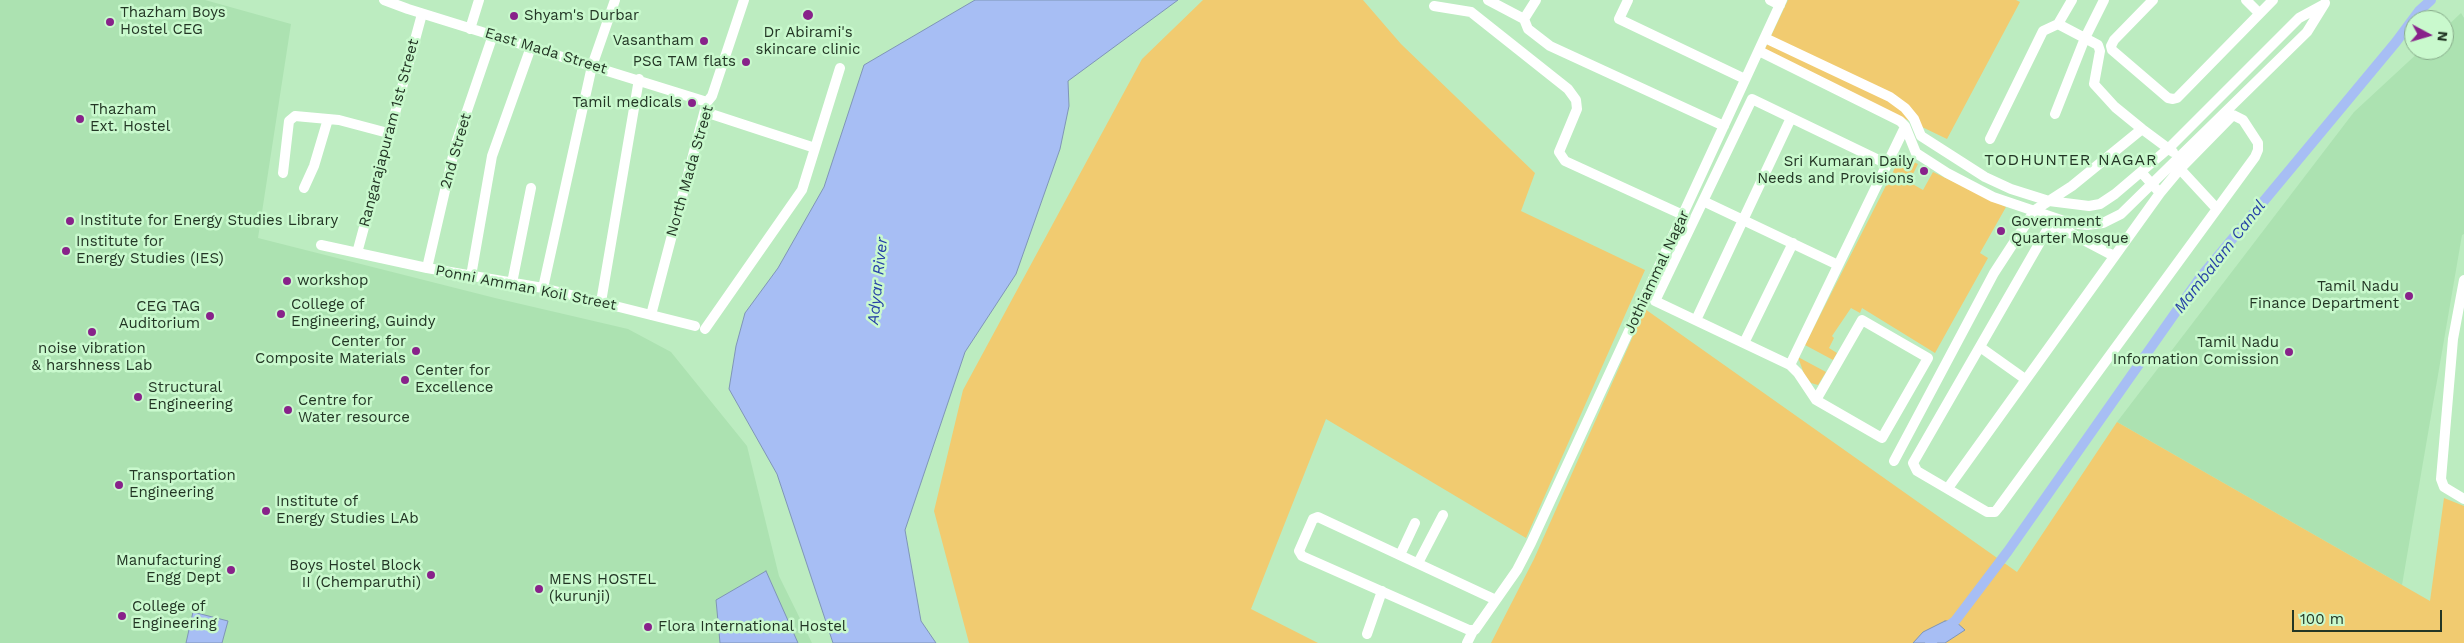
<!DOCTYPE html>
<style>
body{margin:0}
#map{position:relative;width:2464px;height:643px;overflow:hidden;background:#bcecc0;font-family:"Work Sans",sans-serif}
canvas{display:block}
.north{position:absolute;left:2404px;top:10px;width:50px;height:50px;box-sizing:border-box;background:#c9f9cd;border:1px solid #87ab8a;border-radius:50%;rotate:96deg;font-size:14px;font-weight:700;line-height:20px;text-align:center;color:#233625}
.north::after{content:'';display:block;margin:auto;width:18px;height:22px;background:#88228a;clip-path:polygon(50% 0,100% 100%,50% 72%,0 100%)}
.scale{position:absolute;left:2292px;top:610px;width:150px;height:22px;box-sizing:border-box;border:2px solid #233625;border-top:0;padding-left:6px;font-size:15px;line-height:18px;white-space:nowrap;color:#233625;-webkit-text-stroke:4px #c9f9cd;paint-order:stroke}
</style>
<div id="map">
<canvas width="2464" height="643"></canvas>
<div class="north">N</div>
<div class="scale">100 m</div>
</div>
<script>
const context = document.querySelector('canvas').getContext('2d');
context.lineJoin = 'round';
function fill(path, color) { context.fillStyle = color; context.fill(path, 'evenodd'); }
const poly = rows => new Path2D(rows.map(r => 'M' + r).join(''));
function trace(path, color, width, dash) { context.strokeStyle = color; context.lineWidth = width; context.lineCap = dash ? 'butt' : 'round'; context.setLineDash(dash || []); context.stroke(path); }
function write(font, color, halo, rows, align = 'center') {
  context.font = font + ' "Work Sans",sans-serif'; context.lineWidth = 5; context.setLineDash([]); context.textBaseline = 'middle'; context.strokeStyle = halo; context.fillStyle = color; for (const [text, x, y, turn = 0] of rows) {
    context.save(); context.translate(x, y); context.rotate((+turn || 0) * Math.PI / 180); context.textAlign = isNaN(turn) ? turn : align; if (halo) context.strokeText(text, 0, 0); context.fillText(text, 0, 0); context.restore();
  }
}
const built = poly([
 [0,0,205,0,291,24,258,238,495,298,628,329,671,352,747,446,779,576,812,643,0,643],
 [2461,13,2464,18,2464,234,2462,235,2402,585,2117,422,2354,112,2421,50,2444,50,2444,29]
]);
const green = poly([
 [1203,0,1363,0,1401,44,1535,173,1521,211,1645,270,1526,538,1326,419,1251,609,1318,643,969,643,934,511,963,390,1142,59],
 [1788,0,2016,0,2020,2,1947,139,1764,51],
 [1901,156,1918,164,1909,182,1923,190,1933,172,2006,207,1980,253,1988,258,1935,353,1862,308,1860,313,1851,308,1832,336,1834,338,1829,348,1837,353,1833,360,1805,345],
 [1645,309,2017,572,2117,422,2430,601,2444,498,2464,506,2464,643,1491,643,1534,559],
 [1798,357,1826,372,1818,385,1811,383,1804,374]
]);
const water = poly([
 [975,0,1178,0,1068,81,1069,106,1060,149,1016,274,965,352,905,530,921,621,936,643,833,643,777,474,729,389,736,346,745,313,778,268,824,187,864,65,975,0],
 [766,571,798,643,720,643,716,600,766,571],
 [193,612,228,621,222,643,186,643,193,612],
 [1945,621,1955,621,1965,630,1945,643,1913,643,1923,632,1945,621]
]);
const canal = poly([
 [1930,643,1939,633,1955,621,2008,551,2199,279,2396,42,2419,11,2431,0]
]);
const street = poly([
 [384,0,408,9,707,102],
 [1488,0,1524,19,1536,0],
 [1628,0,1619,19,1745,79],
 [1770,0,1780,5],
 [2153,0,2114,40,2111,46,2112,50,2168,98,2173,99,2177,98,2273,0],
 [2246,0,2259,13],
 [1434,6,1471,12,1568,89,1576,100,1577,109,1559,152,1565,161,1683,215],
 [1524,19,1528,29,1550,46,1724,126],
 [2058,24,2072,0],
 [470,29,479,0],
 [1765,38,1890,97,1905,108,1914,119,1921,136,1985,177,2011,189,2049,201,2089,206,2100,204,2115,194,2169,148,2299,18,2323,5],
 [1759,51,1900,121,1905,126,1916,153,1947,173,1993,197,2070,223,2087,225,2103,223,2121,214,2307,32,2325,3],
 [705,112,815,148],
 [2055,114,2085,38,2104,0],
 [1990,139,2043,31,2058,24,2098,45,2100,51,2094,84,2115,107,2142,129],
 [2180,169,2217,209],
 [283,173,289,121,295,116,339,120,388,133],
 [304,188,314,166,328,119],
 [1703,201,1838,265],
 [321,245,427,268,543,288,695,326],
 [357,253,422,14],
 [2114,256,2057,226,2047,230,1913,463,1917,471,1987,512,1995,512,1999,507,2255,157,2258,150,2258,143,2243,120,2233,115,2180,169,2160,193],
 [427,268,456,143,493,35],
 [471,276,492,156,531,47],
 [2464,280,2453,339,2441,479,2444,487,2464,499],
 [512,283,531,188],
 [543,288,592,66,615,0],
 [601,302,639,79],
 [651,315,707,102,712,96,744,0],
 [1696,320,1791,118],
 [705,329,802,190,840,68],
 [1744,343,1793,243],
 [1980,347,2025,379],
 [1790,365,1905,127],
 [1816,400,1862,320,1928,358,1882,438,1816,400,1798,373,1790,365,1655,301,1752,99,1887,164],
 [1894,461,1994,273,2035,210,2072,186,2142,129,2173,152],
 [1948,488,2160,193,2141,172],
 [1400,555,1415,523],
 [1418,563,1443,515],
 [1496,600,1318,517,1313,519,1299,551,1302,556,1469,630,1475,630,1517,570,1531,543,1782,0],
 [1367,634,1382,591],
 [1467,643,1473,631]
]);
const markers = [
 [808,15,6,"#88228a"],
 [514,16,5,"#88228a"],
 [110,22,5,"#88228a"],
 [704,41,5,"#88228a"],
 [746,62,5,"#88228a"],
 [692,103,5,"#88228a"],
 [80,119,5,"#88228a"],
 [1924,171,5,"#88228a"],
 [70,221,5,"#88228a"],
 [2001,231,5,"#88228a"],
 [66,251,5,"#88228a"],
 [287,281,5,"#88228a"],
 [2409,296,5,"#88228a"],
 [281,314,5,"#88228a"],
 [210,316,5,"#88228a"],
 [92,332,5,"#88228a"],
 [416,351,5,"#88228a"],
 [2289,352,5,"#88228a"],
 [405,380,5,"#88228a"],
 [138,397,5,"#88228a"],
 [288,410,5,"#88228a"],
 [119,485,5,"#88228a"],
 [266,511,5,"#88228a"],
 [231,570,5,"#88228a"],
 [431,575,5,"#88228a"],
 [539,589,5,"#88228a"],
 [122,616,5,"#88228a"],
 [648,627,5,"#88228a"]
];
const poiNames = [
 ["Thazham Boys",120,13],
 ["Hostel CEG",120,30],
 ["Shyam's Durbar",524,16],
 ["Dr Abirami's",808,33,"center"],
 ["skincare clinic",808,50,"center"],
 ["Vasantham",694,41,"right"],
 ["PSG TAM flats",736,62,"right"],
 ["Tamil medicals",682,103,"right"],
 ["Thazham",90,110],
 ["Ext. Hostel",90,127],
 ["Sri Kumaran Daily",1914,162,"right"],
 ["Needs and Provisions",1914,179,"right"],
 ["Institute for Energy Studies Library",80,221],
 ["Government",2011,222],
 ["Quarter Mosque",2011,239],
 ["Institute for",76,242],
 ["Energy Studies (IES)",76,259],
 ["workshop",297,281],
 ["Tamil Nadu",2399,287,"right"],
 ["Finance Department",2399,304,"right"],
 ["College of",291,305],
 ["Engineering, Guindy",291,322],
 ["CEG TAG",200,307,"right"],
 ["Auditorium",200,324,"right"],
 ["Center for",406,342,"right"],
 ["Composite Materials",406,359,"right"],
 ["Tamil Nadu",2279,343,"right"],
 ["Information Comission",2279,360,"right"],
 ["noise vibration",92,349,"center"],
 ["& harshness Lab",92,366,"center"],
 ["Center for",415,371],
 ["Excellence",415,388],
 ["Structural",148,388],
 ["Engineering",148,405],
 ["Centre for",298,401],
 ["Water resource",298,418],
 ["Transportation",129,476],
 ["Engineering",129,493],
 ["Institute of",276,502],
 ["Energy Studies LAb",276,519],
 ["Manufacturing",221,561,"right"],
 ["Engg Dept",221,578,"right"],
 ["Boys Hostel Block",421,566,"right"],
 ["II (Chemparuthi)",421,583,"right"],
 ["MENS HOSTEL",549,580],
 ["(kurunji)",549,597],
 ["College of",132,607],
 ["Engineering",132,624],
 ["Flora International Hostel",658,627]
];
const streetNames = [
 ["East Mada Street",546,51,17],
 ["Rangarajapuram 1st Street",389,133,-75],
 ["2nd Street",456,151,-74],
 ["North Mada Street",690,171,-74],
 ["Jothiammal Nagar",1657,272,-65],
 ["Ponni Amman Koil Street",526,288,11]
];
const neighbourhoodNames = [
 ["TODHUNTER NAGAR",2071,160]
];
const waterNames = [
 ["Mambalam Canal",2220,257,-52],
 ["Adyar River",878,281,-84]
];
fill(built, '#ace2b1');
fill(green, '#f1cb70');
fill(water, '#a7bef4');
trace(water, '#7f95b6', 1);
trace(canal, '#a7bef4', 10);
trace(street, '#fff', 10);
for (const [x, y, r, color] of markers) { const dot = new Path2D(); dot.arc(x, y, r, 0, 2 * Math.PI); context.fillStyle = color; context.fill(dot); trace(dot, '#c9f9cd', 2); }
write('15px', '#233625', '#c9f9cd', poiNames, 'left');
write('15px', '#233625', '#c9f9cd', streetNames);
context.letterSpacing = '1px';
write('16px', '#233625', '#c9f9cd', neighbourhoodNames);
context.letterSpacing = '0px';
write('italic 16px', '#2641a6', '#c9f9cd', waterNames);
</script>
